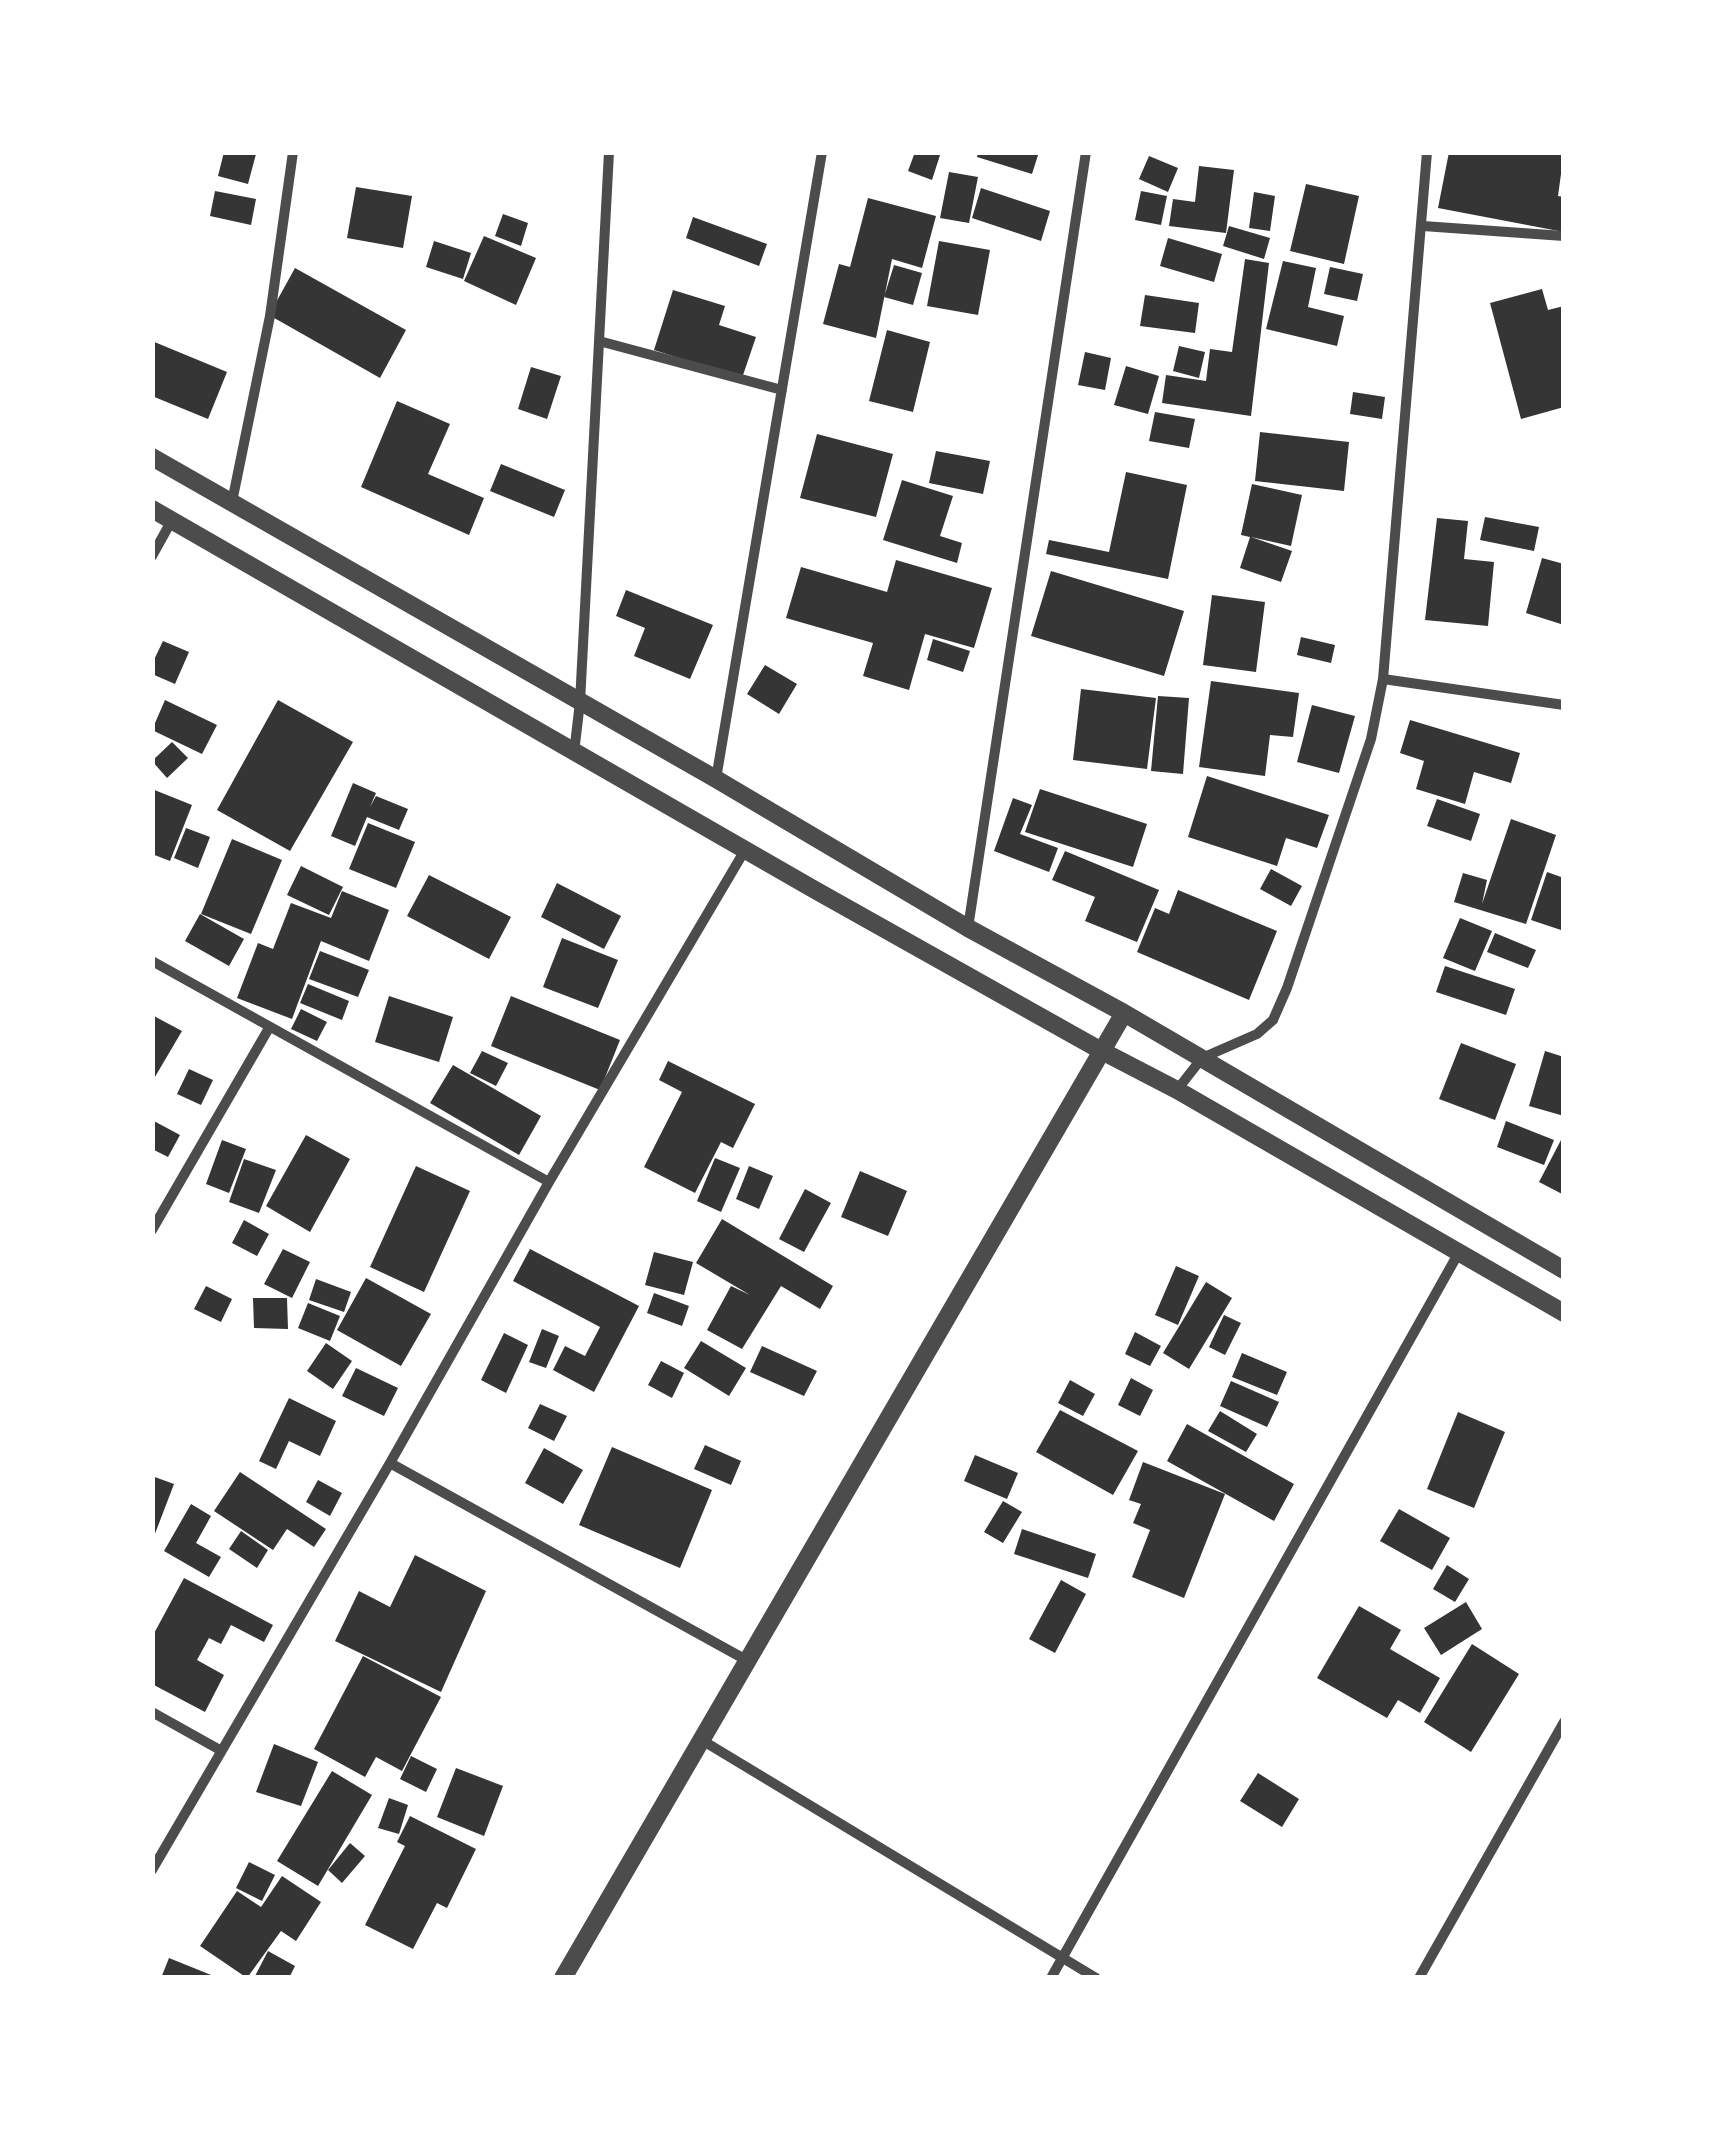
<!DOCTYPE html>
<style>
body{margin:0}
#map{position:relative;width:1716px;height:2130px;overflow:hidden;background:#fff;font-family:"Fira Sans Condensed",sans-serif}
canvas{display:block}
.frame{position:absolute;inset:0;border:155px solid #fff;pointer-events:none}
</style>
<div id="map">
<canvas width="1716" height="2130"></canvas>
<div class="frame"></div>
</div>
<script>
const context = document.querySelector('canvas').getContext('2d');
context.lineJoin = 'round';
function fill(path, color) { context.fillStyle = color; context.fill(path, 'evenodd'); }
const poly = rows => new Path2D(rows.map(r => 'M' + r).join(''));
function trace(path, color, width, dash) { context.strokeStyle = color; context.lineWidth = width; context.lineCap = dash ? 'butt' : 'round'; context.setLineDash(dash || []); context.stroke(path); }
const building = poly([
 [224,152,256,154,248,184,218,176],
 [915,152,941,152,932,180,908,171],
 [978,152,1039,152,1032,174,977,157],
 [1449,152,1564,152,1558,196,1564,197,1564,232,1438,208],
 [1149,156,1178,168,1168,192,1139,179],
 [1199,166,1234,170,1226,233,1169,226,1173,199,1195,202],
 [949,172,978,177,969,223,940,218],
 [1306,184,1359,196,1344,264,1290,251],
 [356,187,412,196,403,248,347,238],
 [981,188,1050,211,1041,241,972,218],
 [215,191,256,199,251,225,210,216],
 [1141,191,1167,196,1161,225,1135,220],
 [1254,192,1275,196,1270,231,1249,228],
 [868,198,936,216,922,268,892,259,876,338,823,324,839,264,850,267],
 [503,214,528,223,521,246,495,236],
 [693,217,767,244,759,266,686,238],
 [1229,226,1270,238,1264,259,1223,246],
 [484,236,536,258,516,305,464,281],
 [1168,238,1222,254,1214,282,1160,266],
 [434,241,471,253,463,279,426,267],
 [939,241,990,250,978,315,927,306],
 [1245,259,1269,263,1251,416,1162,403,1166,375,1206,381,1210,349,1232,352],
 [1283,261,1316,268,1308,307,1344,316,1337,346,1266,329],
 [894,265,922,273,913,305,884,297],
 [1330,267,1363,274,1357,301,1324,294],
 [295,268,406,330,380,378,269,315],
 [1542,289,1548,310,1564,306,1564,407,1521,419,1490,303],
 [673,290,725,306,719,325,756,337,742,378,654,350],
 [1145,295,1199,303,1195,333,1140,326],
 [887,330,930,342,913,412,869,401],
 [152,341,227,372,208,419,152,396],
 [1179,346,1205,352,1199,378,1173,371],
 [1085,352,1111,358,1105,390,1078,385],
 [1126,366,1159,376,1148,414,1114,405],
 [531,367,561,376,547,419,518,409],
 [1353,392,1385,397,1382,419,1350,414],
 [397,401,450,424,428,474,484,498,469,535,361,487],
 [1155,412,1195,419,1189,448,1149,441],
 [1260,432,1349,442,1344,491,1255,481],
 [817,434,893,454,876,517,800,498],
 [936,451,990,461,983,494,929,483],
 [501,464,565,490,554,517,490,491],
 [1126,472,1187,485,1168,579,1046,554,1049,540,1109,552],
 [902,480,953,496,940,536,962,543,957,563,883,540],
 [1252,484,1302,495,1291,546,1251,537,1292,551,1281,582,1240,568,1250,537,1241,535],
 [1485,517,1539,527,1534,551,1480,540],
 [1437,518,1468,521,1464,559,1494,562,1488,626,1425,620],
 [1542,558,1564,564,1564,625,1526,613],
 [896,560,992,588,974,648,925,634,909,690,863,676,873,643,786,618,801,567,887,592],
 [1051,571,1184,611,1164,676,1031,636],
 [626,590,713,625,690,679,634,656,645,628,616,616],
 [1212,595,1265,602,1256,672,1203,665],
 [1301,637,1335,645,1331,663,1297,655],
 [933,639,970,651,963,672,927,660],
 [163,641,189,652,175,684,152,674,152,664],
 [765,665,797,684,779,714,747,694],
 [1211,681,1299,693,1293,737,1270,735,1265,776,1199,767],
 [1081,689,1156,698,1147,769,1073,760],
 [1158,696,1189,698,1183,774,1151,771],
 [165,700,217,725,202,754,152,730],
 [278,700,353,742,290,851,217,810],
 [1312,705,1355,716,1339,773,1297,762],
 [1410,720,1520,753,1511,783,1474,772,1465,804,1416,789,1424,761,1400,753],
 [172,742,188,758,167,778,152,761],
 [1207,776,1329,815,1317,848,1286,838,1277,866,1188,837],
 [353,783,376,793,370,807,376,796,408,809,399,830,367,817,355,846,331,836],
 [152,789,192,805,170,861,152,854],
 [1040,789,1147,824,1133,867,1025,832],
 [1013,798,1032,805,1020,834,1058,848,1049,872,994,851],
 [1437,799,1480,814,1471,841,1427,826],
 [1511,819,1556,835,1526,924,1454,902,1463,873,1487,880,1482,904],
 [368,823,415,842,396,888,349,869],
 [186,828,210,837,198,868,174,858],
 [232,839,282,860,251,934,201,914],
 [1065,851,1159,890,1137,942,1085,921,1095,897,1052,880],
 [301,866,343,887,329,915,287,895],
 [1271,869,1302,886,1291,906,1260,889],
 [1547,872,1564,878,1564,931,1531,920],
 [429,875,511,917,489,959,407,916],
 [557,883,621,916,604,949,541,917],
 [1178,890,1277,931,1249,1000,1137,952,1155,908,1169,914],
 [342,891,389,910,369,961,321,941,292,1019,237,998,258,943,273,949,291,903,331,918],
 [200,914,244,939,229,966,185,941],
 [1460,918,1492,931,1475,971,1443,958],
 [1495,933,1536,950,1528,968,1487,952],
 [562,938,618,960,598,1008,543,987],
 [320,951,369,970,358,997,309,979],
 [1445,966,1515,989,1506,1015,1436,992],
 [308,984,349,1001,342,1020,300,1003],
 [389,996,453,1017,439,1062,375,1042],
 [511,996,620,1040,600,1090,491,1046],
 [301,1009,327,1022,317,1041,291,1029],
 [152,1015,182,1031,152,1082],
 [1461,1043,1516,1064,1495,1120,1439,1099],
 [482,1051,508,1063,496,1086,470,1073],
 [1545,1051,1564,1057,1564,1116,1529,1106],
 [668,1061,755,1104,733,1148,721,1142,695,1193,644,1167,682,1092,659,1080],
 [453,1065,541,1116,519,1155,430,1103],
 [189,1069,213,1080,201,1105,177,1094],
 [152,1120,180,1135,168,1157,152,1149],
 [1506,1121,1554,1140,1544,1165,1497,1147],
 [306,1135,350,1159,310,1232,266,1206],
 [222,1140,246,1149,229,1193,206,1184],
 [1561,1140,1564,1141,1564,1195,1539,1182],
 [715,1158,740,1168,721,1212,697,1201],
 [244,1159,276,1170,259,1213,229,1202],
 [416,1166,470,1191,424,1292,370,1267],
 [749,1166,773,1176,759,1209,736,1199],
 [860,1171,907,1191,888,1236,841,1217],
 [805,1189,831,1203,804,1252,779,1239],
 [722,1219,833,1286,820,1309,781,1286,742,1349,707,1330,731,1286,750,1295,696,1263],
 [244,1220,269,1234,257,1256,232,1243],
 [283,1249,310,1262,292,1298,264,1284],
 [530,1249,639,1306,594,1392,553,1370,565,1346,585,1356,600,1327,513,1281],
 [654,1252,693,1262,684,1295,645,1285],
 [1176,1266,1199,1276,1178,1325,1155,1315],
 [366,1278,431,1314,401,1366,337,1330],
 [316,1279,351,1292,344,1312,309,1300],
 [1206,1282,1232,1298,1189,1369,1163,1353],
 [206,1286,232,1299,221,1322,194,1309],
 [654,1293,689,1306,682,1326,647,1313],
 [253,1298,287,1298,288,1329,254,1328],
 [308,1303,340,1316,330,1341,298,1328],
 [1224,1315,1241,1323,1225,1355,1209,1347],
 [542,1329,559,1336,546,1368,529,1362],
 [1135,1332,1161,1346,1150,1366,1125,1354],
 [504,1333,528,1345,506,1393,481,1380],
 [701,1341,746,1368,729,1396,684,1368],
 [326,1343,352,1361,333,1389,307,1371],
 [762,1346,817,1371,804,1396,750,1372],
 [1242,1353,1287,1372,1277,1395,1232,1377],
 [661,1361,684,1373,672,1398,648,1385],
 [356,1368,398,1388,384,1416,342,1396],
 [1131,1378,1153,1390,1140,1416,1118,1405],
 [1070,1380,1095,1394,1083,1416,1058,1403],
 [1231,1381,1279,1402,1267,1427,1220,1406],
 [289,1398,336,1421,320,1456,289,1441,276,1469,259,1461],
 [540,1404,567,1416,554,1441,528,1428],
 [1060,1410,1138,1451,1113,1495,1036,1452],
 [1220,1411,1257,1434,1246,1452,1208,1431],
 [1458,1412,1505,1432,1474,1508,1427,1489],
 [1187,1424,1294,1484,1274,1521,1167,1461],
 [705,1445,741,1461,731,1485,694,1469],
 [612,1447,712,1490,680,1568,579,1525],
 [544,1448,583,1470,563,1504,525,1483],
 [975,1455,1018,1473,1007,1499,964,1481],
 [1143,1462,1225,1494,1184,1598,1132,1577,1150,1530,1133,1523,1141,1504,1129,1500],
 [240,1472,326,1529,314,1547,287,1529,273,1550,214,1511],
 [152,1476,174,1484,153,1539,152,1539],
 [318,1480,342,1493,330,1516,306,1502],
 [1003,1501,1022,1512,1003,1543,984,1532],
 [191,1504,211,1516,196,1543,221,1557,209,1577,164,1551],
 [1399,1509,1450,1538,1432,1570,1380,1541],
 [1022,1529,1096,1554,1088,1578,1014,1554],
 [241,1531,268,1550,257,1568,229,1549],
 [415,1555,486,1591,441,1692,335,1641,359,1591,390,1607],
 [1447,1565,1469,1579,1455,1602,1433,1589],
 [184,1578,273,1625,264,1642,231,1625,221,1644,209,1638,197,1660,224,1675,205,1712,152,1684,152,1637],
 [1061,1580,1086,1594,1055,1653,1029,1639],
 [1466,1602,1482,1629,1441,1655,1424,1628],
 [1359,1606,1401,1630,1390,1649,1440,1678,1420,1713,1398,1700,1387,1718,1317,1678],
 [1472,1644,1519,1674,1471,1752,1424,1722],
 [363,1656,441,1697,402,1771,376,1757,365,1777,314,1749],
 [274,1744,318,1762,301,1806,256,1792],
 [411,1756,437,1769,426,1792,400,1779],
 [456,1768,503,1786,484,1836,437,1817],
 [332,1771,372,1795,318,1886,277,1861],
 [1258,1773,1299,1799,1282,1827,1240,1801],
 [389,1798,408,1805,399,1834,378,1828],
 [410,1816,476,1849,447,1908,437,1903,413,1949,365,1925,405,1846,397,1842],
 [350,1843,365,1856,342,1883,328,1870],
 [249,1862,275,1875,262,1901,236,1888],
 [282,1876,321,1902,296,1941,281,1931,247,1978,200,1946,237,1891,261,1907],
 [268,1951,295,1966,289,1978,254,1978],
 [169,1958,216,1977,216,1978,161,1978]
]);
const minor = poly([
 [1423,226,1564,236],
 [599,341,782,390],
 [232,502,270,316,293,152],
 [152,556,172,520],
 [1383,679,1564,705],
 [574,753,580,702,609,152],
 [716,779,822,152],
 [968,928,1086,152],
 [152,961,549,1182],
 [1177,1090,1202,1058,1257,1034,1273,1020,1287,988,1371,739,1383,679,1427,152],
 [152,1230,269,1028],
 [390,1463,748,1661],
 [152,1712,220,1750],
 [700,1739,1096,1978],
 [152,1870,390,1463,549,1182,745,850],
 [1051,1978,1458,1254],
 [1419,1978,1564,1722]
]);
const tertiary = poly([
 [152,457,716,779,968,928,1124,1013,1564,1270],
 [152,509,815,890,1100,1050,1177,1090,1564,1313],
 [563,1978,1124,1013]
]);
fill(building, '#353535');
trace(minor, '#4c4c4c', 10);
trace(tertiary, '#4c4c4c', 18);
</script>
